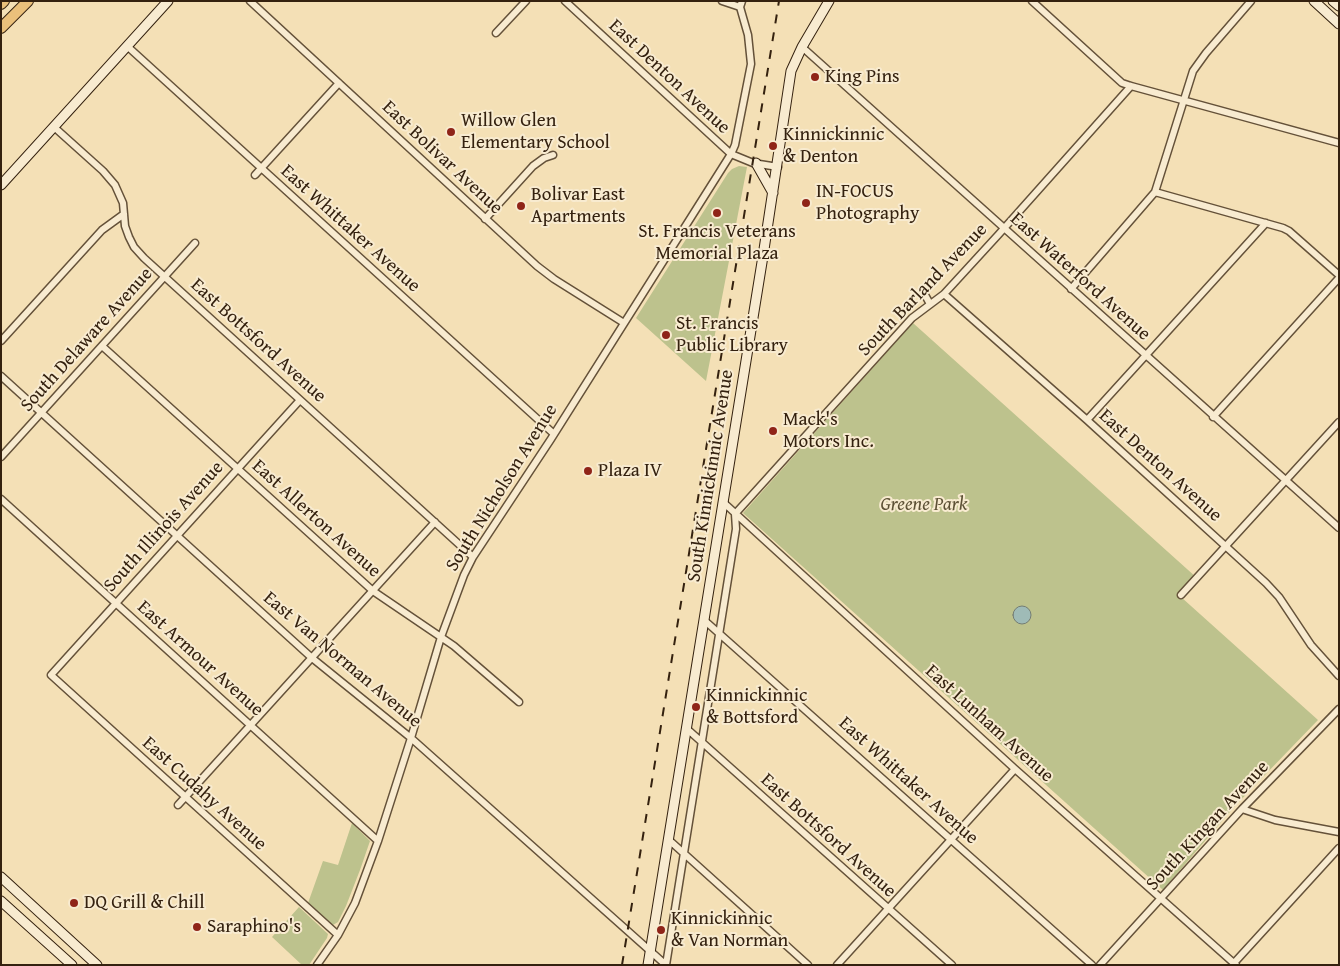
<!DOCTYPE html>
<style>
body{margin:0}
#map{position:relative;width:1340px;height:966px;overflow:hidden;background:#f4e0b6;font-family:"Gentium Book Plus",serif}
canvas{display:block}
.frame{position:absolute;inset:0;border:2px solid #34210f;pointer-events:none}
</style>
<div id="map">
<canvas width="1340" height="966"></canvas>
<div class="frame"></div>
</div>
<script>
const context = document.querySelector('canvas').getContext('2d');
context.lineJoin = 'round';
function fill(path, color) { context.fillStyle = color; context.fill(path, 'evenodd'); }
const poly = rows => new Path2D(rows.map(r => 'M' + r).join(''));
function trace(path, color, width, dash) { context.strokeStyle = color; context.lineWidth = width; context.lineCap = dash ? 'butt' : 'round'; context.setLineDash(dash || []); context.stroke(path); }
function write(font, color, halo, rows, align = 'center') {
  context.font = font + ' "Gentium Book Plus",serif'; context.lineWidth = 4; context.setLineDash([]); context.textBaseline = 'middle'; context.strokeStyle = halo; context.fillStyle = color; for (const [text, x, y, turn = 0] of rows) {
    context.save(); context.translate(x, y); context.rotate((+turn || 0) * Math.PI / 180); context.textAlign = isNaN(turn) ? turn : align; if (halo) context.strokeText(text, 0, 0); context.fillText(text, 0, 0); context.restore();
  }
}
const green = poly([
 [739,166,747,167,706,381,636,318,728,173,732,169],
 [913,323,1197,578,1181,597,1318,720,1235,806,1163,890,743,513],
 [352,823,370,841,360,870,346,906,338,922,333,925,308,903,323,861,338,865],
 [299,907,328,934,327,938,309,965,302,965,272,937]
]);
const water = poly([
 '1013 615a9 9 0 1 1 18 0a9 9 0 1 1-18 0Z'
]);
const street = poly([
 [250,1,537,266,554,279,624,323],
 [565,1,731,154,753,163,778,167],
 [722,1,740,7],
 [1032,1,1122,83,1131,86,1339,143],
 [496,33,526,1],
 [127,46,554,434],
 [802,47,1339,528],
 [54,127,103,171,115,185,123,203,125,226,129,237,134,247,144,258,473,557],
 [255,175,339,83],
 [1155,192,1283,228,1289,231,1339,275],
 [485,219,533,166,544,158,553,155],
 [1071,289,1155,192,1193,71,1206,53,1251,1],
 [944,294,1087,420,1266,583,1279,597,1311,645,1339,676],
 [925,295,930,304],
 [1,341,102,230,124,214],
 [102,346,373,591,454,646,519,702],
 [1,376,312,658,411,738,666,965],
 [300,400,51,675,338,935],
 [1213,417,1339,278],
 [1087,420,1266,223],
 [1,457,195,243],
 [1,499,378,841],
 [724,503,1015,769,1236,965],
 [1181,595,1339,422],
 [704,620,1092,965],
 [686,728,952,965],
 [178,805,435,522],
 [1242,809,1275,820,1339,832],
 [669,840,808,965],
 [1234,963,1339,848],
 [317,965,338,935,355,903,378,841,411,738,441,637,464,575,473,557,551,439,731,154,735,145,751,64,748,35,740,7,742,1],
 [666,965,736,529,735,514,912,318,944,294,999,234,1131,86],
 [837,965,1015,769],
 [1100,965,1242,809,1339,709]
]);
const secondary = poly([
 [1314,1,1339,24],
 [1333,1,1339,6],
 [756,163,773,193],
 [1,185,168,1],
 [1,877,97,965],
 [1,901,72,965],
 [648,965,763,256,791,71,802,47,829,1]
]);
const primary = poly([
 [1,4,4,1],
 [1,28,28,1]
]);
const rail = poly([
 [622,965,779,1]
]);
const markers = [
 [815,77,5,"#8f2418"],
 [451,132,5,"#8f2418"],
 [773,146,5,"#8f2418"],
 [806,203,5,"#8f2418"],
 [521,206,5,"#8f2418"],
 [717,213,5,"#8f2418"],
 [666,335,5,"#8f2418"],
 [773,431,5,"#8f2418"],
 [588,471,5,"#8f2418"],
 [696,707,5,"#8f2418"],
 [74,903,5,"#8f2418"],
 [197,927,5,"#8f2418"],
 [661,930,5,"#8f2418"]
];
const streetNames = [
 ["East Denton Avenue",669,77,43],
 ["East Bolivar Avenue",442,158,43],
 ["East Whittaker Avenue",350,229,42],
 ["East Waterford Avenue",1080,277,42],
 ["South Barland Avenue",923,290,-46],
 ["South Delaware Avenue",87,340,-48],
 ["East Bottsford Avenue",258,341,42],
 ["East Denton Avenue",1160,466,42],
 ["South Kinnickinnic Avenue",711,476,-81],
 ["South Nicholson Avenue",502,488,-58],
 ["East Allerton Avenue",316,519,42],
 ["South Illinois Avenue",164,527,-48],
 ["East Armour Avenue",200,659,42],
 ["East Van Norman Avenue",342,660,40],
 ["East Lunham Avenue",989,724,42],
 ["East Whittaker Avenue",908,781,42],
 ["East Cudahy Avenue",204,794,42],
 ["South Kingan Avenue",1208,826,-47],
 ["East Bottsford Avenue",828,836,42]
];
const poiNames = [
 ["King Pins",825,77],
 ["Willow Glen",461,121],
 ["Elementary School",461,143],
 ["Kinnickinnic",783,135],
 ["& Denton",783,157],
 ["IN-FOCUS",816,192],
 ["Photography",816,214],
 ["Bolivar East",531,195],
 ["Apartments",531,217],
 ["St. Francis Veterans",717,232,"center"],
 ["Memorial Plaza",717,254,"center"],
 ["St. Francis",676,324],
 ["Public Library",676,346],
 ["Mack's",783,420],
 ["Motors Inc.",783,442],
 ["Plaza IV",598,471],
 ["Kinnickinnic",706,696],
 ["& Bottsford",706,718],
 ["DQ Grill & Chill",84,903],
 ["Kinnickinnic",671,919],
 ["& Van Norman",671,941],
 ["Saraphino's",207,927]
];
const parkNames = [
 ["Greene Park",924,505]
];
fill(green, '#bdc28d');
fill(water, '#9fbbb7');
trace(water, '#747d74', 1);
trace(street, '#645139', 9);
trace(secondary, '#34210f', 11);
trace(primary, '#34210f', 12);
trace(street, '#f8ebd0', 6);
trace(secondary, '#f8ebd0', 9);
trace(primary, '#eac07b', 10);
trace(rail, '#34210f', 2, [9, 9]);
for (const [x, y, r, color] of markers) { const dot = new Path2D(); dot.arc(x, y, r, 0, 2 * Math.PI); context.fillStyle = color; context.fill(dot); trace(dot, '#f8ebd0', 2); }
write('19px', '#34210f', '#f8ebd0', streetNames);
write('19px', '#34210f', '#f8ebd0', poiNames, 'left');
write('italic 19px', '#5d5135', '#f8ebd0', parkNames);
</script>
